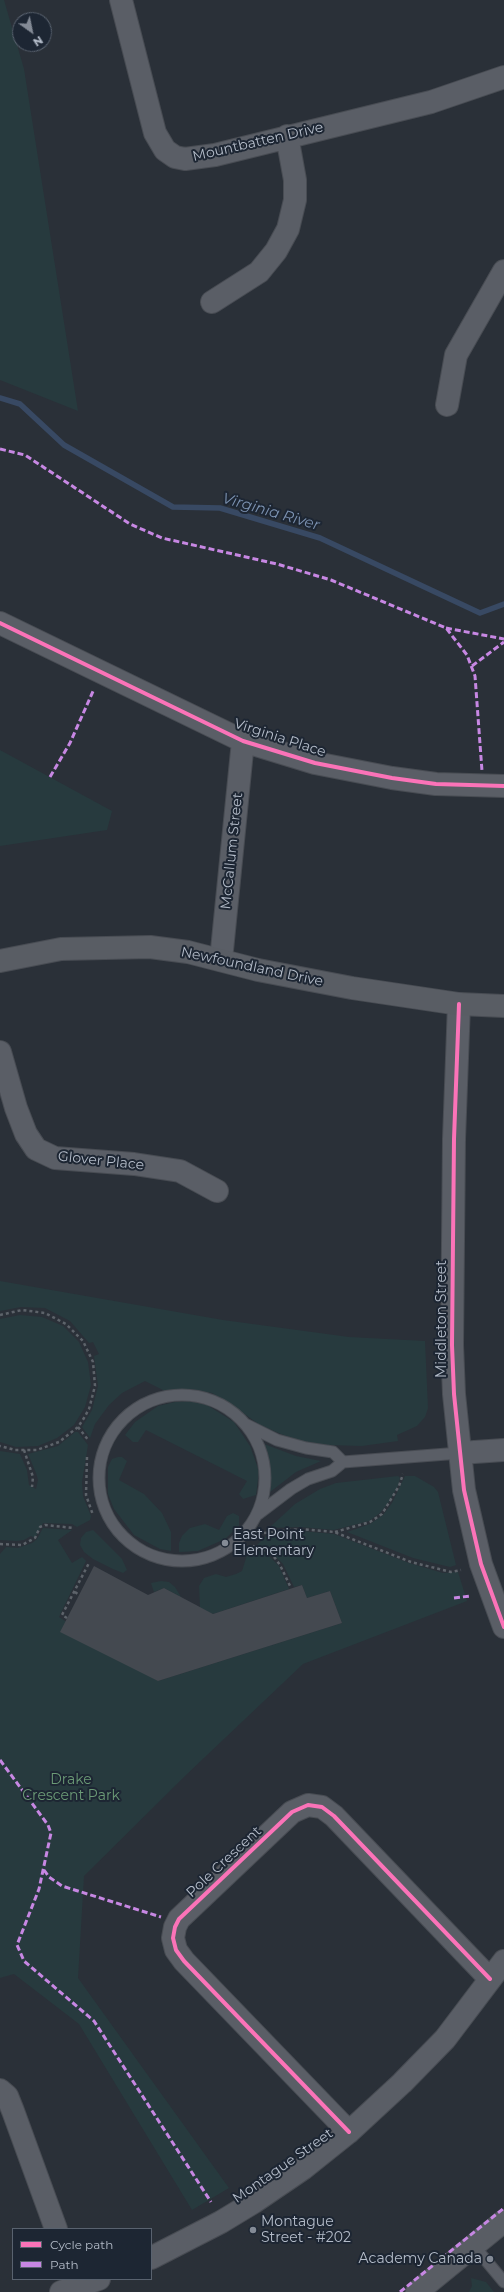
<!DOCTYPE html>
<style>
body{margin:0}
#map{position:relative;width:504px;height:2292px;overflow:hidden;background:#2a3038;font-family:Montserrat,sans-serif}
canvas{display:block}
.legend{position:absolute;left:12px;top:2228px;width:140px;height:52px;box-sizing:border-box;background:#1d2633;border:1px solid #59626f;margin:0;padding:5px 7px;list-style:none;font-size:12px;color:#b4bcc9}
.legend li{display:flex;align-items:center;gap:8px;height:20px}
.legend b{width:20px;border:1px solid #59626f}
.north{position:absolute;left:12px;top:12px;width:40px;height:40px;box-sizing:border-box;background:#1d2633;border:1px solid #59626f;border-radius:50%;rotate:147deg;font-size:11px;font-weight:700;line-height:16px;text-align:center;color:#b4bcc9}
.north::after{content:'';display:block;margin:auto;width:14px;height:18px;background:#848b96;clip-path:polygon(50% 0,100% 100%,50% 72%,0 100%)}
</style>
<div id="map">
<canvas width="504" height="2292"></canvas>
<ul class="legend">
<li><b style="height:5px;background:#fb73b8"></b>Cycle path</li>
<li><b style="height:5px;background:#c787e3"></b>Path</li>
</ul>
<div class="north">N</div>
</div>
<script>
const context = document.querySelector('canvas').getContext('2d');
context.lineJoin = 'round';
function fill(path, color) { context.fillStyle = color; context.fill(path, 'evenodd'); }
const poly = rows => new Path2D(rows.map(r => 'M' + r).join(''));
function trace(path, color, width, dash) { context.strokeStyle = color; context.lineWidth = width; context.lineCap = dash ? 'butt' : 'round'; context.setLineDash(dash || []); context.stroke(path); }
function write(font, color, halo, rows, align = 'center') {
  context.font = font + ' Montserrat,sans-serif'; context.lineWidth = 4; context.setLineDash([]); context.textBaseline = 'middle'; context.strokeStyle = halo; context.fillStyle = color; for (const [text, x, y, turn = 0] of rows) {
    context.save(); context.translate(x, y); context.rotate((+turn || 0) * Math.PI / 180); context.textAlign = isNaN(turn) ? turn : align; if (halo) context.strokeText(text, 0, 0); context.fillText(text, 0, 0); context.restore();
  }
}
const green = poly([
 [0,0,4,0,24,69,78,411,0,380],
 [0,750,112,811,107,830,0,846],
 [0,1281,223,1320,349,1337,425,1341,428,1408,425,1417,417,1426,397,1435,398,1441,362,1446,328,1445,302,1441,281,1434,260,1425,229,1403,212,1393,191,1389,165,1391,145,1381,122,1393,109,1405,95,1424,90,1438,82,1427,92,1410,98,1386,94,1356,99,1354,93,1342,89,1343,70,1321,45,1308,21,1307,0,1311],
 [20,1315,42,1317,63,1326,79,1342,88,1362,91,1385,85,1407,74,1425,57,1438,38,1446,16,1447,0,1442,0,1319],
 [190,1401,207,1405,234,1422,250,1446,259,1471,256,1495,243,1499,239,1494,247,1481,146,1430,138,1442,133,1442,125,1435,135,1422,158,1406,175,1402],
 [75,1432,78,1432,88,1445,82,1482,83,1496,91,1516,90,1520,77,1527,72,1524,43,1523,35,1538,31,1536,24,1540,17,1541,0,1540,0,1451,20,1454,27,1470,29,1485,36,1489,38,1480,36,1473,28,1454,58,1446],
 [264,1444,296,1456,321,1461,296,1472,270,1492,267,1489,268,1474,262,1446],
 [118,1457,122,1457,127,1461,119,1480,144,1494,162,1513,171,1532,171,1551,160,1549,134,1535,114,1509,108,1494,108,1467,112,1459],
 [398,1476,400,1478,398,1486,389,1502,380,1513,369,1521,334,1530,300,1527,269,1528,295,1504,320,1489,336,1483],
 [405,1476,415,1476,434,1487,438,1492,456,1565,450,1567,413,1558,347,1532,370,1524,383,1515,392,1503],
 [233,1513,239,1516,239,1526,225,1539,198,1551,179,1552,179,1543,182,1536,190,1528,205,1524,219,1530,227,1516],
 [43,1528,72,1530,58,1540,72,1563,82,1557,86,1561,59,1617,158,1681,342,1623,330,1591,307,1598,302,1585,294,1587,283,1564,278,1559,268,1550,257,1545,267,1535,301,1531,334,1534,409,1563,443,1573,458,1572,467,1601,303,1664,186,1775,84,1876,78,1978,229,2188,192,2210,79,2024,14,1974,0,1978,0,1554,6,1547,18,1548,32,1543,37,1539],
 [93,1530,122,1559,127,1570,123,1573,113,1569,93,1559,84,1552,80,1545,81,1538,86,1532],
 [254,1549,266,1553,279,1566,289,1589,213,1614,200,1608,199,1586,204,1578,216,1574,226,1577,236,1574,242,1571,247,1555],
 [161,1581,169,1582,175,1587,181,1597,164,1588,154,1592,151,1583],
 [471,2278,486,2282,494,2292,469,2292,472,2286]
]);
const stream = poly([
 [0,398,20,404,64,445,173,507,220,508,320,538,480,613,504,604]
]);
const building = poly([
 [94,1566,148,1595,164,1588,213,1614,302,1585,307,1598,330,1591,342,1623,158,1681,60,1632]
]);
const path = poly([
 [0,1315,22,1310,45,1313,66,1324,83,1341,93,1362,95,1386,89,1409,84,1418,78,1427,59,1442,37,1450,15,1450,0,1446],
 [78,1427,89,1441],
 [24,1450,33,1477,32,1487],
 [87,1457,86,1495,93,1515],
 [335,1532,370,1522,382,1514,399,1486,403,1474],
 [264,1533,301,1529,334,1532,411,1562,451,1572,461,1570],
 [0,1544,22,1545,35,1538,40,1527,45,1525,74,1528],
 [253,1546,267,1551,275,1558,280,1565,291,1588],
 [75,1592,79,1595],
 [67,1618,62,1615,89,1563]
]);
const lane = poly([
 '99 1478a83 83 0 1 1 166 0a83 83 0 1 1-166 0Z',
 [245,1424,277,1440,306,1448,333,1452,343,1462],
 [258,1514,291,1489,308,1479,332,1471,343,1462,460,1453],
 [474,2246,504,2282]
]);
const street = poly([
 [121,0,155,133,165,150,175,157,185,159,215,155,431,102,504,77],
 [212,302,259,272,276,251,288,229,295,200,295,180,287,136],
 [447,405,456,355,504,271],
 [0,623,243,741,315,763,392,778,436,784,504,786],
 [221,960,243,741],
 [459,1004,454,1139,452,1345,454,1394,464,1490,481,1564,504,1627],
 [0,1052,16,1108,26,1134,36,1149,55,1158,134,1164,180,1171,217,1191],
 [460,1453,504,1450],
 [0,2090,7,2096,13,2111,56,2229],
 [349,2132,184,1961,176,1950,173,1938,175,1927,179,1919,292,1812,308,1805,322,1807,334,1816,490,1979],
 [151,2258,221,2222,254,2202,304,2168,349,2132,402,2083,445,2039,504,1961],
 [61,2292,99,2279]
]);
const secondary = poly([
 [0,961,61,949,150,947,188,952,258,970,352,988,459,1004,504,1006],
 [417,2292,504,2221]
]);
const quiet = poly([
 [0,449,25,455,130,524,162,538,277,564,331,580,446,628,467,655,475,676,482,771],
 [446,628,504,639],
 [472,666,504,642],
 [50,777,70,743,94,689],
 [454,1598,470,1596],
 [0,1760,48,1825,51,1833,39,1889,17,1945,24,1961,94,2021,211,2202],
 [44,1870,49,1877,62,1886,161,1917],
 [400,2292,504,2208]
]);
const cycleway = poly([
 [0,623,243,741,315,763,392,778,436,784,504,786],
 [459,1004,454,1139,452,1345,454,1394,464,1490,481,1564,504,1627],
 [349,2132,184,1961,176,1950,173,1938,175,1927,179,1919,292,1812,308,1805,322,1807,334,1816,490,1979]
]);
const markers = [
 [225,1543,4,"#848b96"],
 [253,2230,4,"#848b96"],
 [490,2259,4,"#848b96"]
];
const streetNames = [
 ["Mountbatten Drive",258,142,-13],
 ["Virginia Place",280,738,18],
 ["McCallum Street",232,851,-84],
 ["Newfoundland Drive",252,967,12],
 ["Glover Place",101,1161,6],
 ["Middleton Street",442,1319,-90],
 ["Pole Crescent",224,1862,-43],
 ["Montague Street",283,2166,-35]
];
const poiNames = [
 ["East Point",233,1535],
 ["Elementary",233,1551],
 ["Montague",261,2222],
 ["Street - #202",261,2238],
 ["Academy Canada",482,2259,"right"]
];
const parkNames = [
 ["Drake",71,1780],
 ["Crescent Park",71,1796]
];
const waterNames = [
 ["Virginia River",271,512,16]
];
fill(green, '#273a3e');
trace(stream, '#384963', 5.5);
fill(building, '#444950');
trace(lane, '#484c53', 13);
trace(street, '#484c53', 24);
trace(secondary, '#484c53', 24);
trace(path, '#5d636a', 2.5, [3, 3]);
trace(lane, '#5a5e66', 11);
trace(street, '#5a5e66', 22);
trace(secondary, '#595d64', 22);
trace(quiet, '#c787e3', 3, [6, 3]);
trace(cycleway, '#fb73b8', 4);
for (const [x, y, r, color] of markers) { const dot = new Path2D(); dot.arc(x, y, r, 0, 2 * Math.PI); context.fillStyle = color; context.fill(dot); trace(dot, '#1d2633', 1.5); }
write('14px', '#b4bcc9', '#1d2633', streetNames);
write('14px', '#b4bcc9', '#1d2633', poiNames, 'left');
write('14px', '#6b9a76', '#1d2633', parkNames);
write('italic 15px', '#7c92b1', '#1d2633', waterNames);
</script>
